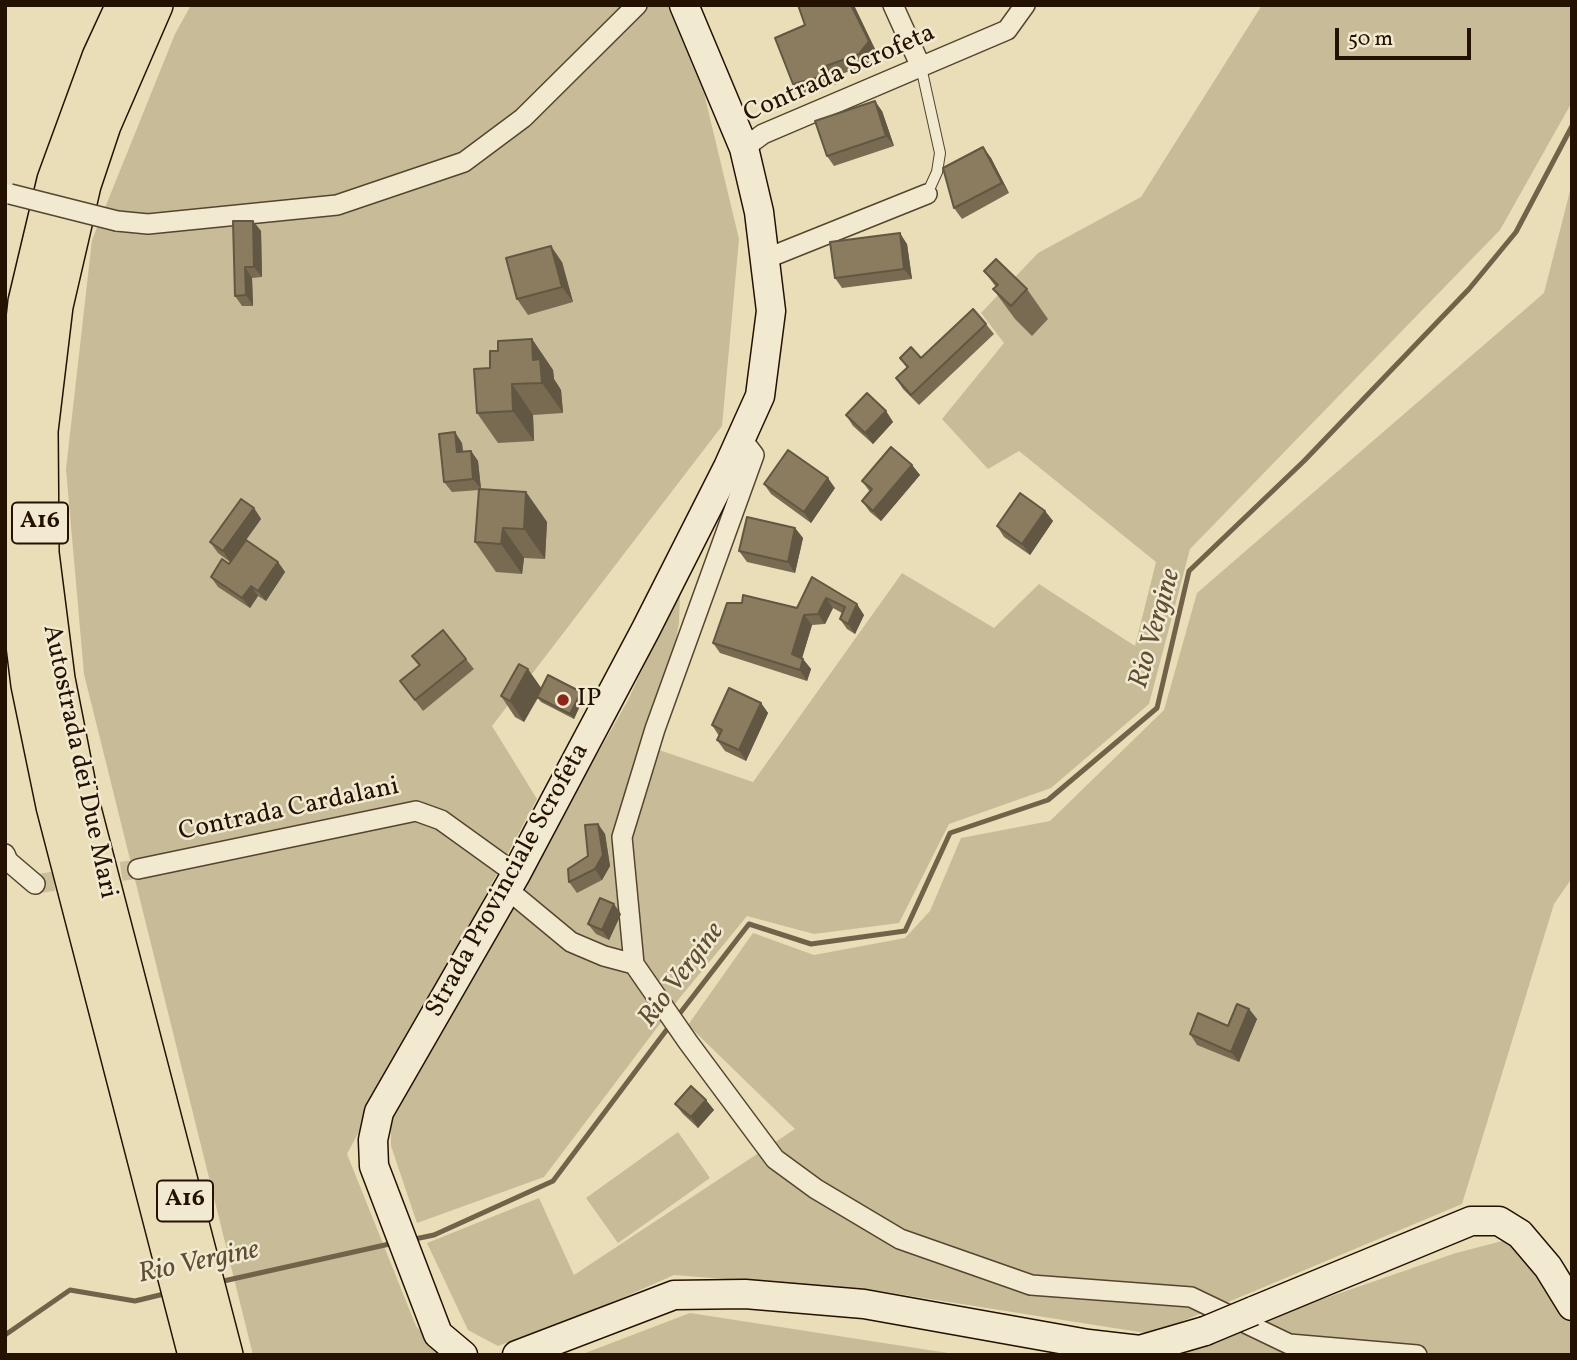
<!DOCTYPE html>
<style>
body{margin:0}
#map{position:relative;width:1577px;height:1360px;overflow:hidden;background:#e9deb7;font-family:Vollkorn,serif}
canvas{display:block}
.frame{position:absolute;inset:0;border:7px solid #251100;pointer-events:none}
.scale{position:absolute;left:1335px;top:28px;width:136px;height:32px;box-sizing:border-box;border:4px solid #251100;border-top:0;padding-left:9px;font-size:21px;line-height:24px;white-space:nowrap;color:#251100;-webkit-text-stroke:5px #f1ead0;paint-order:stroke}
</style>
<div id="map">
<canvas width="1577" height="1360"></canvas>
<div class="frame"></div>
<div class="scale">50 m</div>
</div>
<script>
const context = document.querySelector('canvas').getContext('2d');
context.lineJoin = 'round';
function fill(path, color) { context.fillStyle = color; context.fill(path, 'evenodd'); }
const poly = rows => new Path2D(rows.map(r => 'M' + r).join(''));
function trace(path, color, width, dash) { context.strokeStyle = color; context.lineWidth = width; context.lineCap = dash ? 'butt' : 'round'; context.setLineDash(dash || []); context.stroke(path); }
function write(font, color, halo, rows, align = 'center') {
  context.font = font + ' Vollkorn,serif'; context.lineWidth = 5; context.setLineDash([]); context.textBaseline = 'middle'; context.strokeStyle = halo; context.fillStyle = color; for (const [text, x, y, turn = 0] of rows) {
    context.save(); context.translate(x, y); context.rotate((+turn || 0) * Math.PI / 180); context.textAlign = isNaN(turn) ? turn : align; if (halo) context.strokeText(text, 0, 0); context.fillText(text, 0, 0); context.restore();
  }
}
const green = poly([
 [191,5,667,5,704,93,739,239,722,426,492,726,537,799,347,1154,416,1326,441,1355,253,1355,84,674,66,469,92,240,175,34],
 [1262,5,1572,5,1572,102,1500,230,1190,549,1149,704,1051,788,949,824,899,923,814,934,747,916,678,1000,544,1177,417,1223,391,1146,391,1118,627,702,680,589,679,623,656,749,753,782,902,573,994,628,1039,584,1135,646,1156,562,1019,451,988,469,942,419,1004,343,981,313,1038,253,1141,197],
 [1572,183,1572,878,1554,904,1462,1204,1152,1334,879,1291,674,1275,597,1309,498,1346,468,1330,427,1243,539,1198,574,1275,795,1129,688,1025,753,933,814,955,905,938,930,911,961,838,1050,821,1164,710,1197,593,1544,293],
 [678,1132,710,1178,618,1243,586,1198],
 [1510,1239,1572,1325,1572,1355,1161,1355,1456,1253],
 [690,1313,961,1355,580,1355]
]);
const stream = poly([
 [677,1017,749,924,811,944,905,931,950,833,1048,800,1157,708,1189,571,1304,461,1469,289,1516,232,1572,126],
 [410,1240,434,1235,553,1181,671,1024],
 [219,1282,394,1243],
 [5,1335,70,1290,135,1301,168,1293]
]);
const streetTunnel = poly([
 [35,884,138,869]
]);
const lane = poly([
 [921,67,940,153,937,172,927,194]
]);
const street = poly([
 [893,5,921,67],
 [744,148,763,134,1007,30,1025,5],
 [117,221,148,224,337,205,464,162,523,118,637,5],
 [765,259,927,194],
 [741,438,754,455,655,729,622,837,634,964,688,1042,775,1159,816,1189,900,1239,1031,1285,1191,1297,1289,1344,1417,1355],
 [5,854,8,861,35,884],
 [138,869,416,811,441,820,516,874],
 [507,889,571,942,604,956,634,964]
]);
const secondary = poly([
 [1253,1311,1471,1221,1499,1221,1520,1234,1548,1267,1572,1306],
 [463,1355,438,1334,374,1166,373,1140,379,1112,516,874,646,629,728,467,760,396,771,311,759,212,744,148,684,5],
 [517,1355,674,1295,745,1294,864,1304,1088,1344,1140,1350,1205,1331]
]);
const highway = poly([
 [124,5,100,57,55,180,26,302,12,430,13,556,29,685,54,806,196,1355],
 [155,5,103,125,83,185,55,306,40,431,41,553,57,679,81,801,225,1355]
]);
const streetBridge = poly([
 [10,194,117,221]
]);
const secondaryBridge = poly([
 [1205,1331,1253,1311]
]);
const wall = poly([
 [775,38,876,51,867,65,833,77,837,84,800,94,793,84],
 [882,111,894,146,834,166,827,156],
 [983,147,991,158,1009,193,962,219,954,208],
 [253,221,261,231,262,277,252,278,253,306,242,306,235,296],
 [907,244,912,279,842,288,835,278],
 [562,262,573,302,528,315,517,299],
 [984,271,1027,289,1048,319,1032,336,1015,319,993,289,996,287],
 [986,324,994,334,919,405,903,389,896,378,907,368,900,358,921,358],
 [532,339,553,370,554,379,561,390,563,413,533,415,534,441,498,443,477,413,490,368,498,351],
 [886,411,893,422,873,444,853,426,846,415],
 [462,443,463,452,471,451,478,461,481,489,526,492,547,522,545,559,524,558,522,574,496,572,475,542,479,490,452,492,444,482],
 [912,465,920,475,881,521,870,512,862,501,870,492,862,481],
 [764,484,835,488,811,523,771,494],
 [254,508,261,519,246,540,278,562,285,572,266,601,258,596,250,608,218,587,211,577,229,564,230,562,218,553,210,542],
 [1045,511,1053,521,1030,555,1004,537,997,526],
 [795,528,803,538,795,573,747,562,739,551],
 [812,577,864,615,855,634,847,629,840,619,842,613,833,608,825,624,812,625,802,658,811,669,807,681,720,653,713,643,797,608],
 [412,656,466,659,474,669,423,711,400,681,419,666],
 [542,688,584,697,574,719,541,702,538,698,524,722,515,717,501,696],
 [761,703,768,713,746,761,725,751,717,740,719,736,712,725],
 [598,824,605,834,610,866,602,880,577,893,569,882,588,856],
 [621,914,609,940,596,934,588,924],
 [1249,1009,1257,1019,1239,1062,1197,1045,1190,1034,1228,1026],
 [706,1100,714,1110,698,1128,683,1114,675,1104]
]);
const shadedWall = poly([
 [851,5,854,5,876,51,867,65,859,54],
 [875,101,882,111,894,146,886,136],
 [983,147,991,158,1009,193,1002,183],
 [253,221,261,231,262,277,254,267],
 [900,233,907,244,912,279,904,269],
 [551,246,562,262,573,302,562,287],
 [245,267,252,278,253,306,246,295],
 [532,339,553,370,554,379,561,390,563,413,542,383,533,360],
 [512,384,533,415,534,441,513,411],
 [886,411,893,422,873,444,865,433],
 [455,432,462,443,464,463,457,452],
 [471,451,478,461,481,489,473,479],
 [912,465,920,475,881,521,873,511],
 [828,478,835,488,811,523,804,512],
 [526,492,547,522,545,559,524,529],
 [254,508,261,519,230,562,223,551],
 [1045,511,1053,521,1030,555,1022,544],
 [503,528,524,558,522,574,501,544],
 [795,528,803,538,795,573,788,562],
 [278,562,285,572,266,601,258,591],
 [251,586,258,596,250,608,242,598],
 [826,598,833,608,825,624,818,614],
 [857,604,864,615,855,634,848,624],
 [804,615,812,625,800,665,792,654],
 [803,659,811,669,807,681,800,670],
 [528,669,542,689,524,722,510,701],
 [581,692,584,697,574,719,570,714],
 [761,703,768,713,746,761,739,750],
 [598,824,605,834,610,866,602,880,595,869],
 [614,904,621,914,609,940,602,930],
 [1249,1009,1257,1019,1239,1062,1231,1052],
 [706,1100,714,1110,698,1128,691,1117]
]);
const building = poly([
 [798,5,851,5,869,41,859,54,826,66,830,74,793,84,775,38,805,25,798,5],
 [875,101,886,136,827,156,815,121,875,101],
 [983,147,1002,183,954,208,943,168,983,147],
 [233,221,253,221,254,267,245,267,246,295,235,296,233,221],
 [900,233,904,269,835,278,830,242,900,233],
 [551,246,562,287,517,299,506,258,551,246],
 [996,259,1027,289,1011,306,993,289,998,285,984,271,996,259],
 [973,309,986,324,911,395,896,378,908,367,900,358,911,347,921,358,973,309],
 [532,339,533,360,540,359,542,383,512,384,513,411,477,413,474,369,490,368,490,351,498,351,498,341,532,339],
 [867,393,886,411,865,433,846,415,867,393],
 [455,432,457,452,471,451,473,479,444,482,439,434,455,432],
 [891,447,912,465,873,511,862,501,872,489,862,481,891,447],
 [788,450,828,478,804,512,764,484,788,450],
 [479,489,526,492,524,529,503,528,501,544,475,542,479,489],
 [1020,493,1045,511,1022,544,997,526,1020,493],
 [241,499,254,508,223,551,210,542,241,499],
 [747,517,795,528,788,562,739,551,747,517],
 [246,540,278,562,258,591,251,586,242,598,211,577,222,559,229,564,246,540],
 [812,577,857,604,848,624,840,619,845,607,826,598,818,614,804,615,792,654,803,659,800,670,713,643,727,603,742,603,743,595,797,608,812,577],
 [443,630,466,659,415,700,400,681,420,665,412,656,443,630],
 [519,664,528,669,510,701,501,696,519,664],
 [548,675,581,692,570,714,537,697,548,675],
 [729,688,761,703,739,750,717,740,722,730,712,725,729,688],
 [598,824,603,855,595,869,569,882,568,869,588,856,585,825,598,824],
 [600,898,614,904,602,930,588,924,600,898],
 [1237,1004,1249,1009,1231,1052,1190,1034,1198,1013,1228,1026,1237,1004],
 [691,1086,706,1100,691,1117,675,1104,691,1086]
]);
const markers = [
 [563,700,7,"#8f2418"]
];
const shields = [
 [40,523,56],
 [185,1201,56]
];
const shieldNames = [
 ["A16",40,523],
 ["A16",185,1201]
];
const streetNames = [
 ["Contrada Scrofeta",840,75,-24],
 ["Autostrada dei Due Mari",78,762,78],
 ["Contrada Cardalani",289,811,-12],
 ["Strada Provinciale Scrofeta",509,881,-61]
];
const poiNames = [
 ["IP",577,700]
];
const waterNames = [
 ["Rio Vergine",1157,629,-74],
 ["Rio Vergine",683,976,-53],
 ["Rio Vergine",199,1264,-12]
];
fill(green, '#c8bb98');
trace(stream, '#726249', 5);
trace(streetTunnel, '#ccbf9c', 19, [19, 10]);
trace(lane, '#56442e', 12);
trace(street, '#56442e', 22);
trace(secondary, '#251100', 31);
trace(highway, '#251100', 38);
trace(lane, '#f1ead0', 10);
trace(street, '#f1ead0', 19);
trace(secondary, '#f1ead0', 28);
trace(highway, '#e9deb7', 35);
trace(streetBridge, '#56442e', 22, []);
trace(secondaryBridge, '#251100', 31, []);
trace(streetBridge, '#f1ead0', 19);
trace(secondaryBridge, '#f1ead0', 28);
fill(wall, '#786b52');
fill(shadedWall, '#615742');
fill(building, '#8b7c5f');
trace(building, '#615742', 2);
for (const [x, y, r, color] of markers) { const dot = new Path2D(); dot.arc(x, y, r, 0, 2 * Math.PI); context.fillStyle = color; context.fill(dot); trace(dot, '#f1ead0', 2.5); }
for (const [x, y, w] of shields) { const box = new Path2D(); box.roundRect(x - w / 2, y - 20.5, w, 41, 5); context.fillStyle = '#f1ead0'; context.fill(box); trace(box, '#251100', 2); }
write('bold 24px', '#251100', null, shieldNames);
write('26px', '#251100', '#f1ead0', streetNames);
write('26px', '#251100', '#f1ead0', poiNames, 'left');
write('italic 28px', '#5f4e36', '#f1ead0', waterNames);
</script>
